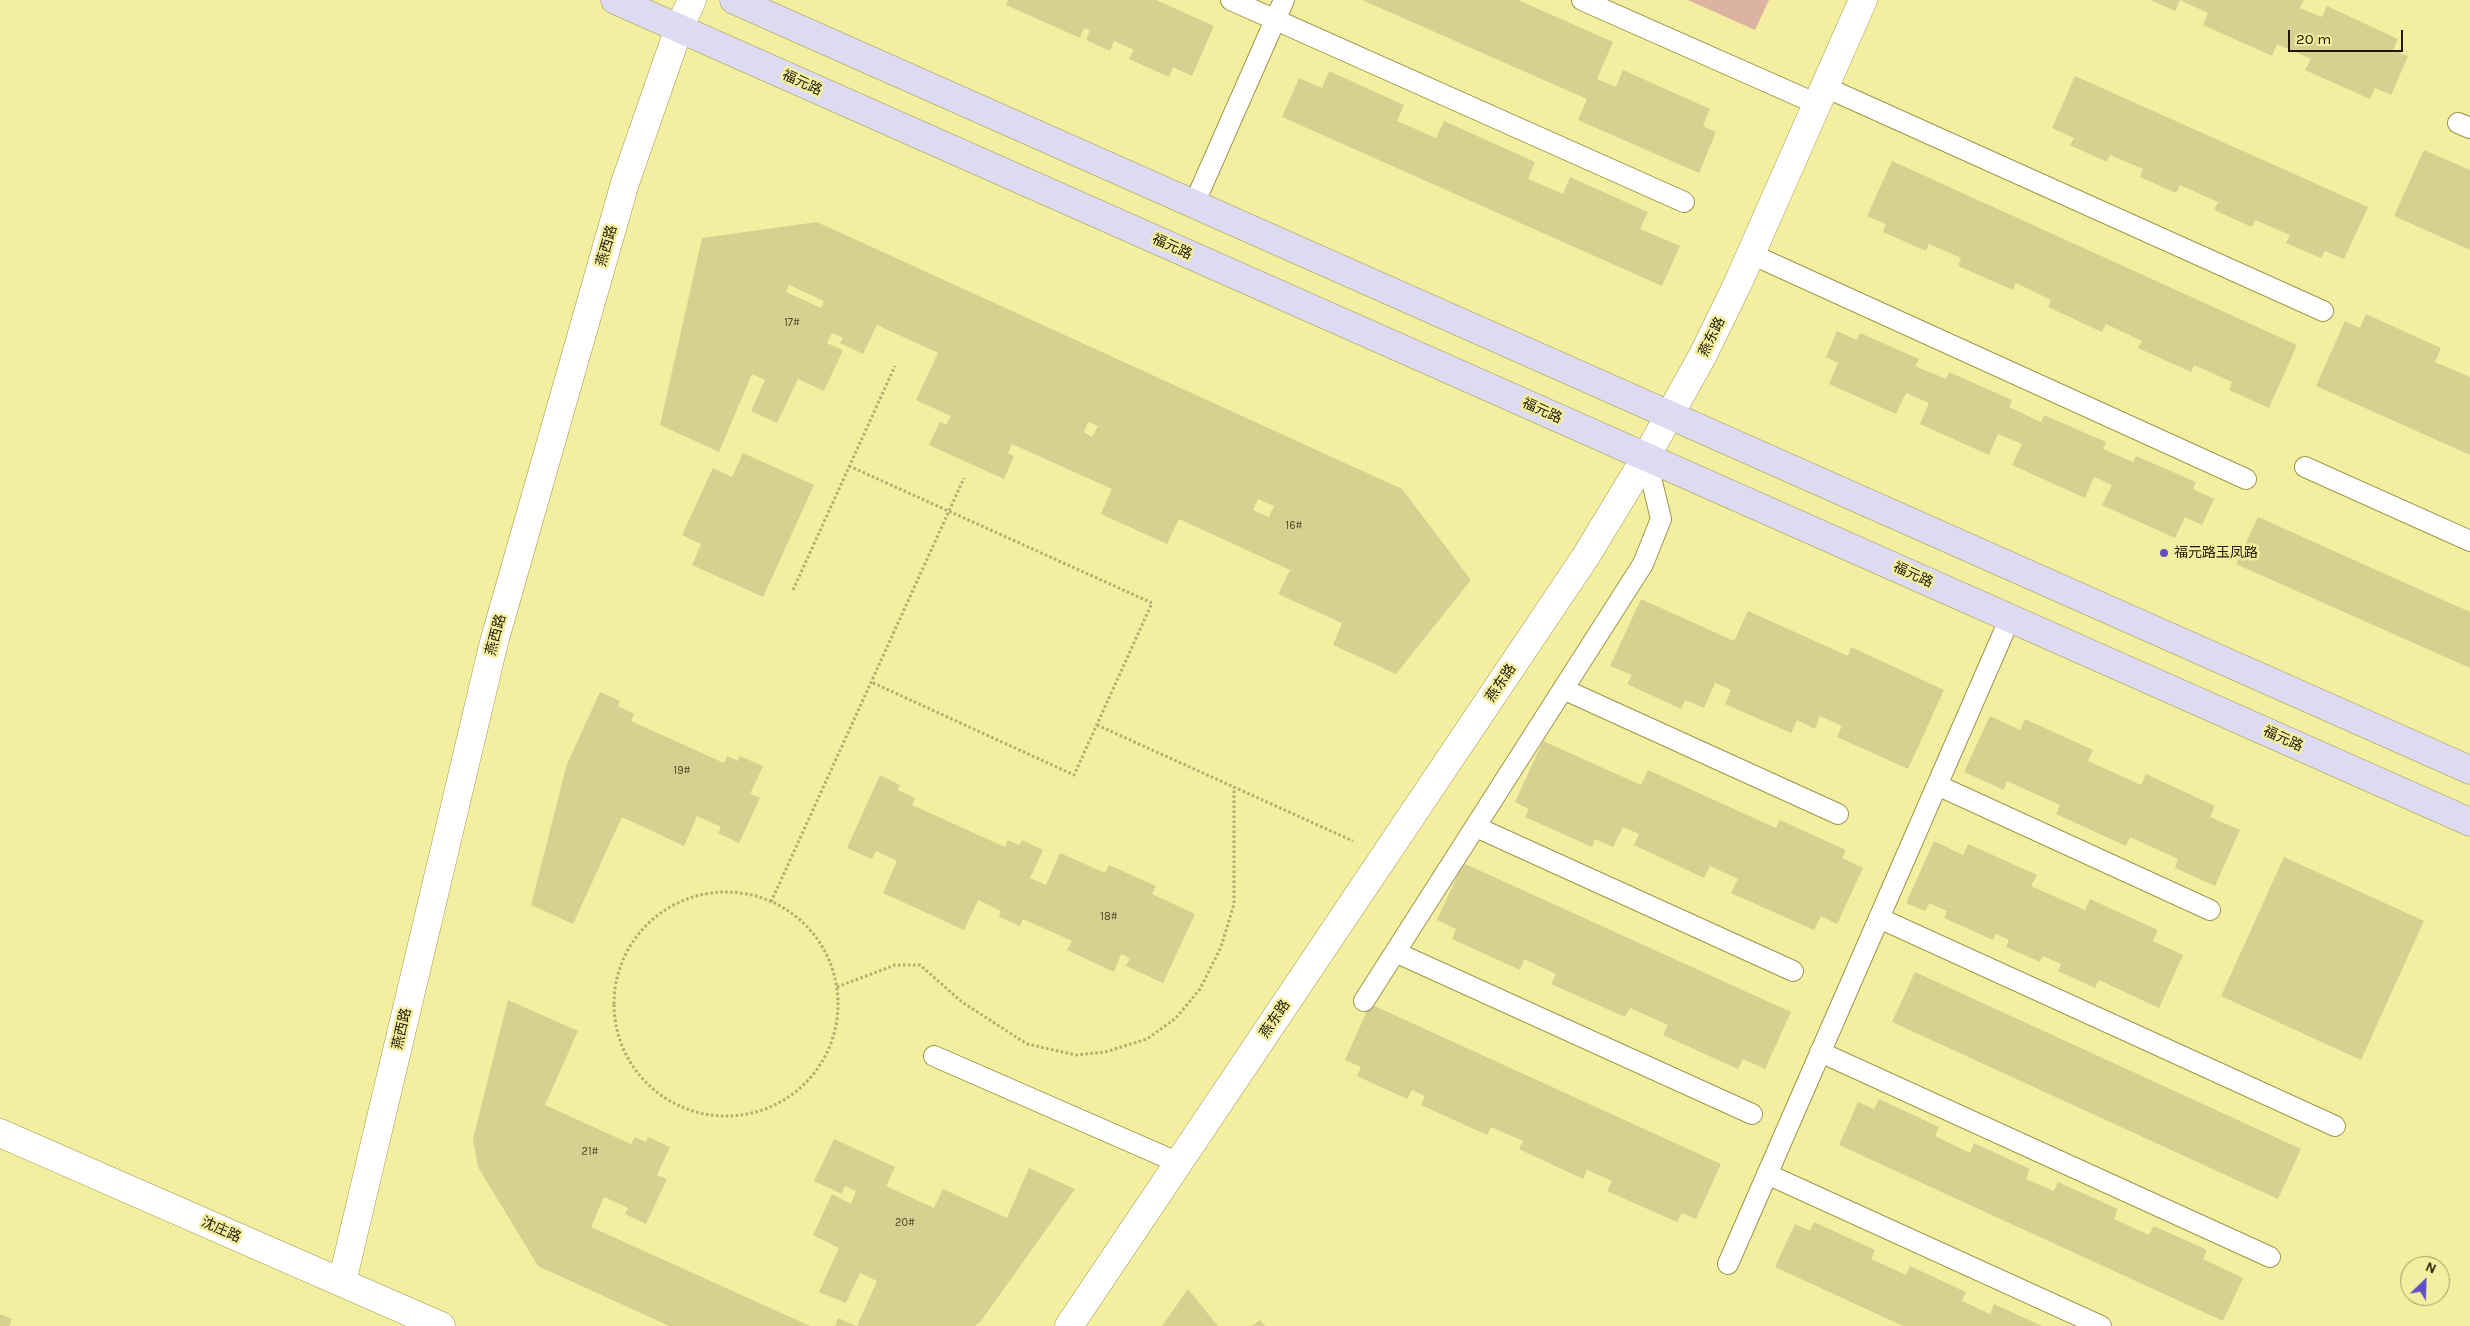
<!DOCTYPE html>
<meta charset="utf-8">
<style>
body{margin:0}
#map{position:relative;width:2470px;height:1326px;overflow:hidden;background:#f4eea1;font-family:Karla,sans-serif}
canvas{display:block}
.north{position:absolute;left:2400px;top:1256px;width:50px;height:50px;box-sizing:border-box;background:#f4eea1;border:1px solid #9e9a61;border-radius:50%;rotate:24deg;font-size:14px;font-weight:700;line-height:20px;text-align:center;color:#1e1b00}
.north::after{content:'';display:block;margin:auto;width:18px;height:22px;background:#604fc8;clip-path:polygon(50% 0,100% 100%,50% 72%,0 100%)}
.scale{position:absolute;left:2288px;top:30px;width:115px;height:22px;box-sizing:border-box;border:2px solid #1e1b00;border-top:0;padding-left:6px;font-size:15px;line-height:18px;white-space:nowrap;color:#1e1b00;-webkit-text-stroke:4px #f4eea1;paint-order:stroke}
</style>
<div id="map">
<canvas width="2470" height="1326"></canvas>
<div class="north">N</div>
<div class="scale">20 m</div>
</div>
<script>
const context = document.querySelector('canvas').getContext('2d');
context.lineJoin = 'round';
function fill(path, color) { context.fillStyle = color; context.fill(path, 'evenodd'); }
const poly = rows => new Path2D(rows.map(r => 'M' + r).join(''));
function trace(path, color, width, dash) { context.strokeStyle = color; context.lineWidth = width; context.lineCap = dash ? 'butt' : 'round'; context.setLineDash(dash || []); context.stroke(path); }
function write(font, color, halo, rows, align = 'center') {
  context.font = font + ' Karla,"Noto Sans SC",sans-serif'; context.lineWidth = 5; context.setLineDash([]); context.textBaseline = 'middle'; context.strokeStyle = halo; context.fillStyle = color; for (const [text, x, y, turn = 0] of rows) {
    context.save(); context.translate(x, y); context.rotate((+turn || 0) * Math.PI / 180); context.textAlign = isNaN(turn) ? turn : align; if (halo) context.strokeText(text, 0, 0); context.fillText(text, 0, 0); context.restore();
  }
}
const green = poly([
 [1688,0,1769,0,1755,30]
]);
const building = poly([
 [1008,0,1156,0,1214,26,1192,76,1173,67,1169,77,1129,59,1134,50,1114,41,1110,51,1086,40,1090,30,1084,28,1080,38,1006,5],
 [1362,0,1518,0,1613,42,1597,79,1616,87,1623,70,1710,109,1703,126,1716,132,1699,173,1578,120,1587,99],
 [2150,0,2304,0,2300,8,2322,17,2327,6,2398,39,2393,50,2408,56,2391,95,2375,88,2370,99,2305,70,2311,59,2277,44,2272,56,2203,25,2208,13,2180,0,2175,11],
 [1329,71,1404,105,1397,121,1436,138,1444,121,1535,162,1528,179,1563,194,1570,177,1648,212,1640,229,1680,246,1662,286,1282,117,1299,78,1322,88],
 [2075,76,2368,207,2344,259,2325,251,2321,258,2286,243,2290,235,2255,220,2252,227,2214,210,2218,202,2180,185,2176,193,2140,177,2143,169,2110,155,2107,162,2070,145,2074,138,2052,128],
 [2424,150,2470,170,2470,250,2394,216],
 [1892,161,2297,345,2269,408,2229,390,2232,382,2194,365,2191,372,2138,348,2142,341,2106,324,2102,332,2048,307,2051,300,2016,283,2013,290,1958,266,1961,258,1929,244,1926,251,1883,232,1886,224,1867,216],
 [817,222,1402,489,1471,580,1396,674,1333,645,1342,623,1278,594,1290,570,1179,519,1167,544,1101,514,1112,489,1012,444,1008,453,1014,456,1004,479,929,445,940,422,946,425,951,416,916,400,938,353,877,325,863,354,840,343,843,338,832,333,827,343,843,350,824,391,798,379,777,423,751,411,765,380,752,374,719,452,660,425,702,238],
 [789,285,824,301,821,308,786,292],
 [1088,422,1098,426,1092,437,1084,432],
 [1258,499,1274,506,1269,517,1253,510],
 [2366,314,2441,348,2435,362,2470,377,2470,455,2316,386,2345,321,2360,328],
 [1837,331,1857,340,1860,333,1919,359,1915,366,1946,379,1949,372,2012,400,2009,407,2041,422,2044,415,2106,442,2103,449,2133,462,2136,456,2196,482,2193,489,2214,499,2202,525,2185,517,2175,538,2102,505,2112,485,2094,477,2085,498,2012,465,2022,444,1998,434,1989,455,1920,424,1929,403,1906,393,1896,414,1829,384,1838,363,1826,357],
 [743,453,814,485,763,597,692,565,701,544,682,535,713,468,732,477],
 [2258,517,2470,612,2470,668,2236,564],
 [1641,599,1734,641,1748,611,1848,656,1851,647,1944,690,1908,769,1837,737,1842,726,1820,716,1815,729,1797,720,1791,733,1725,704,1731,690,1715,683,1704,708,1685,700,1681,709,1627,684,1632,675,1610,666],
 [600,692,620,701,618,706,634,714,631,721,724,763,727,756,738,761,740,756,763,766,750,794,760,798,739,843,718,833,721,827,697,816,684,846,622,817,573,924,531,905,567,764],
 [1990,716,2020,730,2025,719,2093,750,2088,761,2141,785,2146,774,2215,806,2210,817,2240,830,2215,886,2175,868,2178,859,2130,837,2126,846,2056,814,2060,805,2007,781,2004,790,1964,772],
 [1543,741,1641,785,1648,770,1776,828,1780,820,1846,850,1842,858,1863,868,1837,924,1821,916,1814,930,1731,893,1738,879,1710,866,1704,878,1634,845,1639,834,1623,827,1613,847,1595,839,1592,847,1525,817,1529,809,1515,802],
 [880,775,900,785,898,790,915,798,912,805,1005,847,1008,840,1019,845,1022,840,1043,850,1030,878,1046,885,1060,853,1105,873,1109,865,1156,886,1152,894,1195,914,1163,983,1126,966,1130,958,1121,954,1114,972,1067,950,1072,941,1023,919,1020,926,999,917,1001,911,978,900,964,930,883,893,897,861,876,851,872,859,847,848],
 [1934,841,1963,855,1968,844,2037,875,2031,886,2085,910,2090,899,2158,930,2153,941,2183,955,2159,1008,2099,980,2095,988,2058,971,2061,964,2043,956,2040,962,2006,947,2009,940,1996,934,1993,940,1944,918,1947,911,1929,903,1925,911,1906,903],
 [2284,857,2424,921,2361,1060,2221,996],
 [1463,863,1791,1012,1765,1069,1743,1059,1738,1069,1663,1035,1668,1025,1630,1008,1625,1017,1551,984,1556,974,1524,959,1520,970,1452,939,1456,929,1437,920],
 [1915,972,2301,1149,2278,1199,1892,1022],
 [508,1000,578,1031,545,1105,631,1144,635,1137,646,1142,648,1137,670,1147,657,1175,667,1179,646,1224,625,1214,628,1208,604,1197,591,1227,810,1326,669,1326,538,1266,478,1167,474,1145,473,1139],
 [1370,1004,1721,1164,1696,1219,1682,1213,1677,1222,1607,1191,1612,1181,1587,1170,1583,1179,1519,1149,1523,1141,1491,1127,1487,1135,1421,1105,1425,1096,1412,1090,1407,1099,1357,1076,1361,1067,1345,1060],
 [1879,1099,1939,1127,1935,1136,1970,1153,1974,1143,2030,1169,2026,1179,2054,1191,2058,1182,2118,1209,2114,1219,2149,1235,2154,1226,2207,1250,2203,1259,2243,1278,2223,1321,1839,1145,1858,1102,1874,1109],
 [834,1139,895,1167,886,1186,934,1208,943,1189,1007,1218,1029,1168,1075,1189,981,1321,975,1326,857,1326,877,1281,860,1273,846,1303,819,1292,839,1248,813,1235,832,1194,851,1204,856,1191,845,1186,842,1194,814,1181],
 [1814,1222,1875,1250,1871,1259,1906,1275,1910,1266,1966,1292,1962,1301,1990,1314,1994,1304,2042,1326,1903,1326,1775,1267,1795,1224,1810,1231],
 [1188,1289,1218,1326,1162,1326],
 [0,1314,12,1319,9,1326,0,1326],
 [838,1318,856,1326,835,1326],
 [1260,1320,1265,1326,1252,1326]
]);
const path = poly([
 [849,466,1152,603,1074,775,871,682],
 [793,590,895,366],
 [1097,725,1353,841],
 '614 1004a112 112 0 1 1 224 0a112 112 0 1 1-224 0Z',
 [771,902,964,478],
 [837,987,895,965,920,965,962,1002,1027,1044,1076,1055,1105,1052,1147,1039,1176,1018,1200,989,1221,947,1234,904,1234,787]
]);
const service = poly([
 [1231,0,1684,202],
 [1582,0,1817,104],
 [1825,87,2323,311],
 [2458,123,2470,128],
 [1194,204,1284,0],
 [1751,254,2246,479],
 [2305,467,2470,541],
 [1563,689,1838,814],
 [1937,785,2210,910],
 [1476,827,1793,971],
 [1879,918,2335,1126],
 [1395,952,1752,1114],
 [1364,1001,1643,564,1661,519,1646,457],
 [1820,1052,2270,1257],
 [934,1056,1179,1163],
 [1767,1174,2101,1326],
 [1728,1264,2010,618]
]);
const minor = poly([
 [0,1133,441,1326],
 [342,1282,494,642,625,183,679,28,692,0],
 [1069,1326,1586,556,1646,457,1703,355,1738,283,1863,0]
]);
const secondary = poly([
 [615,0,2470,822],
 [734,0,2470,770]
]);
const markers = [
 [2164,553,5,"#604fc8"]
];
const numberNames = [
 ["17#",792,323],
 ["16#",1294,526],
 ["19#",682,771],
 ["18#",1109,917],
 ["21#",590,1152],
 ["20#",905,1223]
];
const streetNames = [
 ["福元路",802,83,24],
 ["燕西路",607,246,-74],
 ["福元路",1172,247,24],
 ["燕东路",1712,337,-64],
 ["福元路",1542,411,24],
 ["福元路",1913,575,24],
 ["燕西路",496,635,-75],
 ["燕东路",1501,683,-56],
 ["福元路",2283,739,24],
 ["燕东路",1275,1019,-56],
 ["燕西路",402,1029,-77],
 ["沈庄路",221,1230,24]
];
const poiNames = [
 ["福元路玉凤路",2174,553]
];
fill(green, '#dcb3a2');
fill(building, '#d6d191');
trace(service, '#9d974b', 22);
trace(minor, '#9d974b', 29);
trace(secondary, '#9d974b', 29);
trace(path, '#b2ad6f', 3, [2.5, 2.5]);
trace(service, '#fff', 20);
trace(minor, '#fff', 28);
trace(secondary, '#dcdbf1', 28);
for (const [x, y, r, color] of markers) { const dot = new Path2D(); dot.arc(x, y, r, 0, 2 * Math.PI); context.fillStyle = color; context.fill(dot); trace(dot, '#f4eea1', 2); }
write('11px', '#4c4824', null, numberNames);
write('14px', '#1e1b00', '#f4eea1', streetNames);
write('14px', '#1e1b00', '#f4eea1', poiNames, 'left');
</script>
